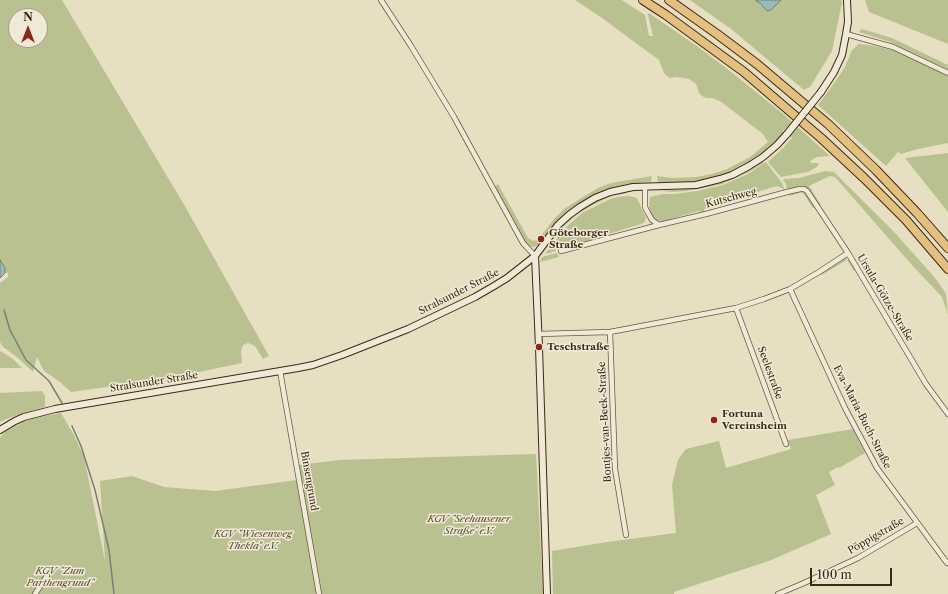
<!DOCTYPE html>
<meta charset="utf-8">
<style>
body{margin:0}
#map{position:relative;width:948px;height:594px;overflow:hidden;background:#e7dfc1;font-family:"Libre Caslon Text",serif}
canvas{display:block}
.north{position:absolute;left:8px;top:8px;width:40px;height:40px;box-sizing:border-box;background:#efead7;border:1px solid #aa9c89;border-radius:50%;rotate:0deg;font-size:11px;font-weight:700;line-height:16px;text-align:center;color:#422715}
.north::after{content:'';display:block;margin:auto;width:14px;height:18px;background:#8f2418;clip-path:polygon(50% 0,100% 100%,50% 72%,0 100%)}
.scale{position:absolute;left:810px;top:568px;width:82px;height:18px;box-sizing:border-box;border:2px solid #422715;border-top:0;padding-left:5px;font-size:12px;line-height:14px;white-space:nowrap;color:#422715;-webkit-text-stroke:3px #efead7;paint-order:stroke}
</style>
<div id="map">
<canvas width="948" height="594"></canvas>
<div class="north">N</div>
<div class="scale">100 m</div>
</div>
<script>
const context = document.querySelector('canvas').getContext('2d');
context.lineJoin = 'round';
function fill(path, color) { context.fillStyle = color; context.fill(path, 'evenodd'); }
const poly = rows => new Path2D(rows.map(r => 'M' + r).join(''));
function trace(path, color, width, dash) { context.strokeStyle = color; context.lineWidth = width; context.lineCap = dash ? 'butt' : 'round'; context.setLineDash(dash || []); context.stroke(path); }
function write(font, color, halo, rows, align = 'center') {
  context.font = font + ' "Libre Caslon Text",serif'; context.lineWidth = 3; context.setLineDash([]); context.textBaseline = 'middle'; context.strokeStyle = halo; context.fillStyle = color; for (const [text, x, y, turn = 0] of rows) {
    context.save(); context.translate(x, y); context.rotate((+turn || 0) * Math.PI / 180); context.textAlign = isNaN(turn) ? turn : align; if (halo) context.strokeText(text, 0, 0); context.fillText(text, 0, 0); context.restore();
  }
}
const green = poly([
 [0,0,62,0,186,208,269,356,263,359,255,346,248,343,243,345,241,351,242,363,165,379,71,392,60,382,44,371,37,357,33,372,18,358,3,347,0,342,0,283,8,277,8,273,5,273,5,268,0,260],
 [16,16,40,16,40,40,16,40],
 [575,0,622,0,645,15,649,36,653,36,648,15,649,13,701,49,735,75,783,114,830,156,817,157,810,161,811,163,819,163,817,167,808,172,781,177,768,162,782,149,792,138,784,130,783,131,784,133,763,153,752,161,730,172,706,180,694,182,658,182,657,176,673,178,696,177,712,174,727,169,750,157,768,142,763,134,720,101,712,98,706,98,702,96,699,93,696,84,689,79,677,77,670,78,667,76,664,73,659,60,602,18],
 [690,0,841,0,842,2,832,51,810,87,804,90,731,29],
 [865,0,948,0,948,44,869,12],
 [862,29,892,38,948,65,948,70,890,42,859,32],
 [859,44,875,46,895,51,948,76,948,143,918,149,901,154,898,152,886,166,818,105,830,89,845,67,852,50],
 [948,153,948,212,905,158],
 [762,161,764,163,747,173,722,184,709,187,685,191,675,192,660,191,697,188,721,182,746,172],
 [766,162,782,183,785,191,784,191,782,188,777,186,754,193,704,209,705,213,699,211,674,218,667,221,660,221,654,218,651,215,649,208,650,197,663,194,675,194,697,191,723,185,748,174],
 [825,171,834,172,896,234,936,279,946,294,948,315,942,297,911,264,835,177,830,176,809,186,821,205,819,206,806,188,804,187,800,187,787,190,786,184,783,180,784,179,799,178],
 [652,176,651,182,626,184,612,188,599,193,579,204,567,212,558,220,537,246,533,247,529,246,525,243,494,187,498,184,528,238,534,241,539,238,555,218,564,209,588,194,598,188,611,183],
 [801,191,804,192,807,195,815,207,813,208,803,193,800,193,789,196,789,194],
 [621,193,628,193,616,195,607,198,589,207,575,216,562,228,540,256,542,251,554,234,567,220,574,215,597,201],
 [629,196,637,198,646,218,644,223,583,242,570,245,560,242,555,244,556,251,545,254,564,229,582,213,608,200,617,197],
 [557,253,559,257,540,262,542,257],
 [846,258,847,260,849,260,855,270,854,271,847,260,822,275,822,273],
 [1,351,14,360,22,368,0,368,0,352],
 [42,391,45,396,45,407,17,415,4,420,0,422,0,393],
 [61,413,74,435,84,457,105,561,100,481,132,476,164,487,215,491,297,480,319,594,0,594,0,437,5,432,25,421,44,416],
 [853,429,865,453,839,468,838,467,829,472,835,485,816,495,831,534,769,561,674,592,674,594,553,594,552,551,607,542,676,533,672,485,678,460,682,454,686,449,719,441,726,468,791,449,788,440],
 [536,454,543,594,320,594,299,465,339,460]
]);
const water = poly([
 [756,0,781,0,771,10,767,11,760,3,756,1,756,0],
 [0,260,5,268,5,273,0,278,0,260]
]);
const stream = poly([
 [4,310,10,330,26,360,49,381,62,403],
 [72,426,81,446,95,490,109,550,114,594]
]);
const street = poly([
 [381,0,411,46,454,117,523,243,535,256],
 [846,34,893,47,948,73],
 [645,187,645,207,648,213,652,220,659,225,706,214,787,192,800,189,804,189,807,191,848,253,926,384,948,414],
 [561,251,659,225],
 [790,289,845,408,877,468,947,563,948,562],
 [736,308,786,444],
 [610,332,615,469,626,535],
 [538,334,610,332,736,308,764,299,790,289,819,272,848,253],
 [280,371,319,594],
 [35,594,47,576],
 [778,594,804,583,858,558,917,523]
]);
const secondary = poly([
 [821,92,834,72,842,55,846,34,848,22,847,0],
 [535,256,539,347,547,594],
 [0,430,15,421,24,417,55,409,298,368,313,365,342,355,408,329,475,297,494,286,507,278,535,256,558,225,569,215,580,207,595,198,610,192,633,187,696,185,720,179,732,175,749,166,763,157,777,145,787,134]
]);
const highway = poly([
 [643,0,666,15,744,72,821,138,864,178,906,220,948,269],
 [669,0,717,34,757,64,828,124,876,170,917,213,948,248]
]);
const secondaryBridge = poly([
 [787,134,821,92]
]);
const markers = [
 [541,239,4,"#8f2418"],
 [539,347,4,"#8f2418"],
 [714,420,4,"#8f2418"]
];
const streetNames = [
 ["Kutschweg",731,198,-15],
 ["Stralsunder Straße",459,292,-27],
 ["Ursula-Götze-Straße",885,298,59],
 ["Seelestraße",770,373,70],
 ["Stralsunder Straße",154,382,-9],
 ["Eva-Maria-Buch-Straße",862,417,63],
 ["Bontjes-van-Beek-Straße",605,422,-93],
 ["Binsengrund",309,481,80],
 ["Pöppigstraße",876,536,-30]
];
const poiNames = [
 ["Göteborger",549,233],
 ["Straße",549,245],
 ["Teschstraße",547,347],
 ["Fortuna",722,414],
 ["Vereinsheim",722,426]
];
const parkNames = [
 ["KGV \"Seehausener",469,519],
 ["Straße\" e.V.",469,531],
 ["KGV \"Wiesenweg",253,534],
 ["Thekla\" e.V.",253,546],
 ["KGV \"Zum",60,571],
 ["Parthengrund\"",60,583]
];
fill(green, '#b9c190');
fill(water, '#98bbb9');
trace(water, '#768077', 1);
trace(stream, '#768077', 1.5);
trace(street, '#6b5540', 6);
trace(secondary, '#422715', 8);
trace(highway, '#422715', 10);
trace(street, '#efead7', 4.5);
trace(secondary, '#efead7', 6);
trace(highway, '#e4c080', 8);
trace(secondaryBridge, '#422715', 8, []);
trace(secondaryBridge, '#efead7', 6);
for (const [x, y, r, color] of markers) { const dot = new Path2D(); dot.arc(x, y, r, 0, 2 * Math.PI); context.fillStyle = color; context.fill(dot); trace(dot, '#efead7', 1.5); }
write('10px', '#422715', '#efead7', streetNames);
write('bold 10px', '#422715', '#efead7', poiNames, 'left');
write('italic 10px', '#604e34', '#efead7', parkNames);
</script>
